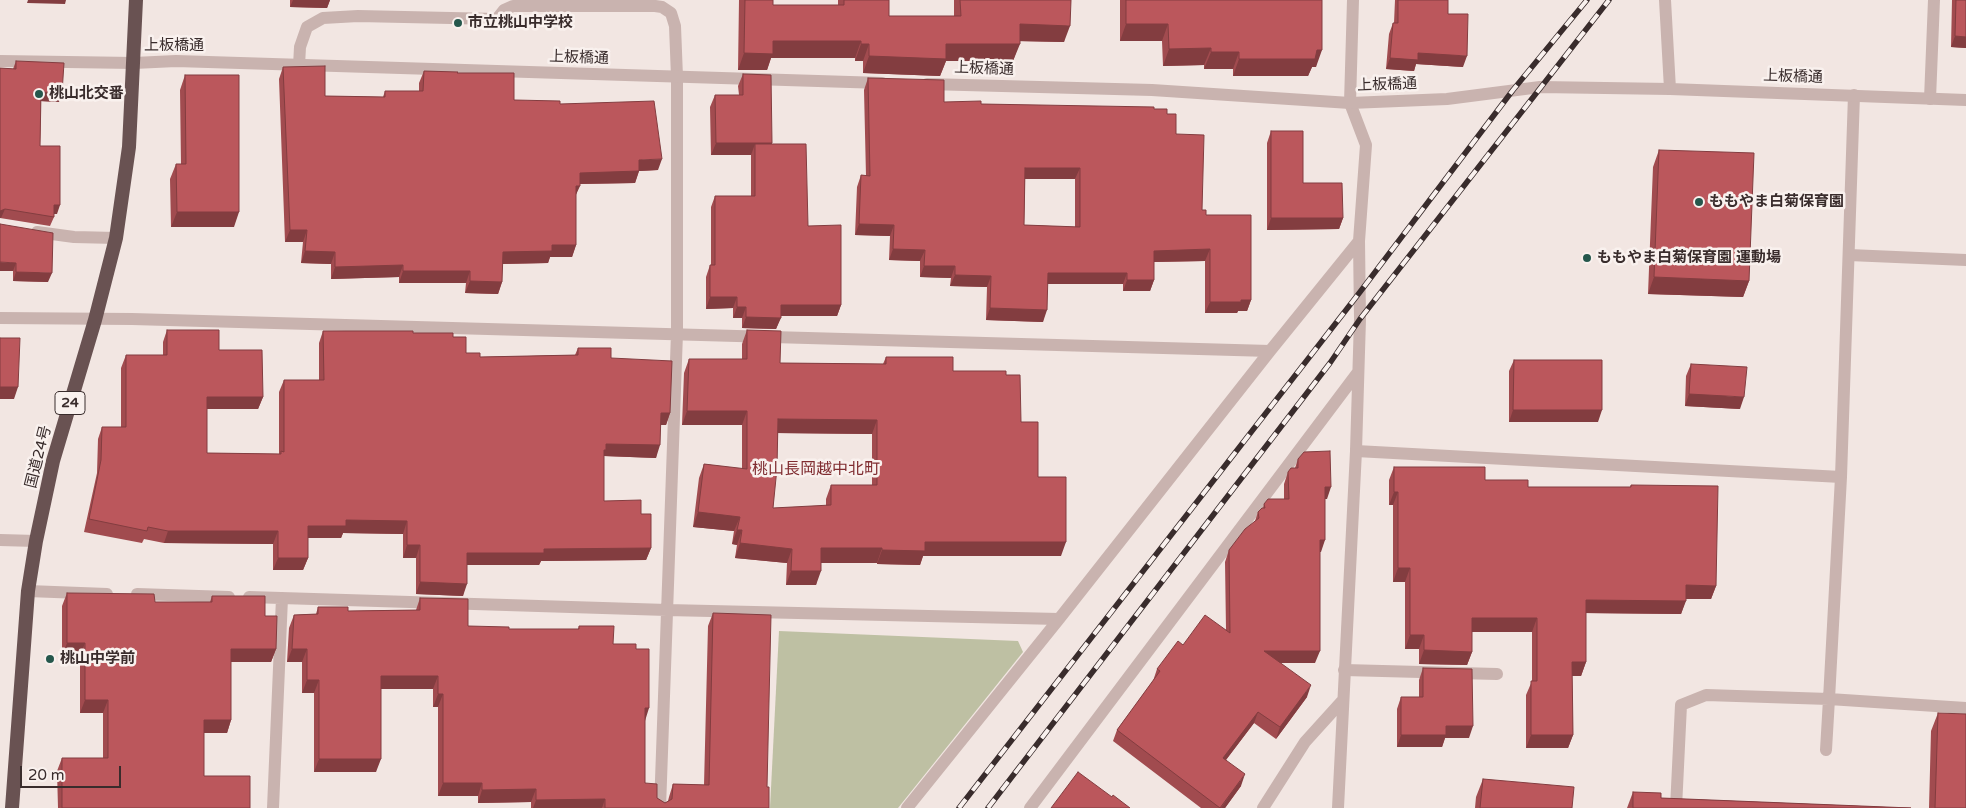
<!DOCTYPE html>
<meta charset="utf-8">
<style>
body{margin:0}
#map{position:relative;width:1966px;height:808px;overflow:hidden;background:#f2e6e2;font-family:"Varela Round",sans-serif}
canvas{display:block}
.scale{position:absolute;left:20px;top:766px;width:101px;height:22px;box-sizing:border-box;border:2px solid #392c2c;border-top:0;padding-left:6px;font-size:15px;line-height:18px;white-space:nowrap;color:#392c2c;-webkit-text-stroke:4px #f9f1ee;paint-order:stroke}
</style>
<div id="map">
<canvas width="1966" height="808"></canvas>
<div class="scale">20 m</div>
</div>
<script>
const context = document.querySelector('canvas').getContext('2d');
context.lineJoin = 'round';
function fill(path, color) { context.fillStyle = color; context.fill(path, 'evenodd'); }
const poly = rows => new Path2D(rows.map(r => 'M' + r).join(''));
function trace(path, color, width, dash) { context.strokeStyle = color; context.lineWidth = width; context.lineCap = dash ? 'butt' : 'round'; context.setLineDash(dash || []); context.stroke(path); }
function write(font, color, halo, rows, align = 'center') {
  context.font = font + ' "Varela Round","Noto Sans JP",sans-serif'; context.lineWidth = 5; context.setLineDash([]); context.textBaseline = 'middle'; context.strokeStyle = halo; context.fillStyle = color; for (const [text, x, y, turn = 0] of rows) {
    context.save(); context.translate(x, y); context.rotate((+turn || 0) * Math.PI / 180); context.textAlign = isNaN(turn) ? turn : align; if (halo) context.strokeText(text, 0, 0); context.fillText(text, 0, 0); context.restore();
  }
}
const green = poly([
 [779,631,1018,641,1023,652,898,808,770,808]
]);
const service = poly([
 [1665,0,1670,89],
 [299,66,300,47,307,27,323,18,358,16,497,19,504,10,513,6,655,6,662,7,671,13,675,26,677,77],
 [1930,99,1934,0],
 [37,232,74,237,116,238],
 [1849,255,1966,260],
 [1356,451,1841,477],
 [1344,670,1497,674],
 [1826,750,1829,699,1966,708],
 [1676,808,1681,705,1706,695,1829,699,1841,477,1854,95]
]);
const minor = poly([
 [0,61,134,63],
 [0,318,132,319,1270,351],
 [0,540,36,541],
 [28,591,107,594],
 [137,594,229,597],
 [249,597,667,610,1059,619],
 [273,808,282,598],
 [660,808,677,333,677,77],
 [907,808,1059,619,1270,351,1359,241],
 [1030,808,1358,372],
 [1263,808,1305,742,1343,700],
 [1338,808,1356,451,1360,319,1359,241,1366,145,1350,103,1353,0]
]);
const tertiary = poly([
 [134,63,176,61,882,83],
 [927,84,1152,90,1350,103,1447,99,1540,87,1670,89,1966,100]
]);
const trunk = poly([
 [12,808,28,591,36,541,53,461,95,320,116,238,129,147,136,0]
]);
const rail = poly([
 [959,808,1360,292,1513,90,1587,0],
 [988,808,1330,363,1360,319,1609,0]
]);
const wall = poly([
 [290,0,331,0,330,0,327,8,290,7],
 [739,0,773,0,773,5,838,5,838,0,889,0,889,16,954,16,954,0,1071,0,1064,42,1020,41,1013,61,946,61,940,76,863,73,863,61,855,61,855,58,771,58,767,70,738,70],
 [1120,0,1322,0,1316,67,1312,67,1308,76,1233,76,1233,69,1204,69,1204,65,1163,66,1162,41,1120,41],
 [1395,0,1448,0,1448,14,1463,67,1416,64,1414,71,1386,69,1389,34,1393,23,1394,23],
 [1952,0,1966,0,1966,48,1951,47],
 [16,61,59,102,41,101,40,146,57,214,54,214,54,217,50,226,0,218,0,68,13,69],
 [283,67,325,96,383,97,385,91,419,91,419,83,424,71,457,73,514,100,560,104,658,170,639,171,635,183,580,184,576,194,576,245,572,257,550,257,548,263,502,264,502,282,498,294,465,293,466,283,399,283,399,277,331,279,331,264,301,263,303,242,285,242,279,79],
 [743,74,772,144,841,305,837,316,781,316,776,329,742,328,742,318,733,318,733,308,706,309,706,277,710,265,711,265,711,207,715,196,751,196,751,155,711,155,710,107,715,95,739,95,738,86],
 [185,75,234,227,171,227,170,179,176,164,181,164,180,90],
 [868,78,944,102,981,104,1154,109,1167,114,1176,134,1202,210,1206,215,1251,300,1247,311,1238,311,1237,313,1205,313,1205,261,1154,262,1154,280,1150,291,1123,291,1123,284,1047,284,1043,322,986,320,987,287,950,286,951,278,920,277,920,261,889,260,890,236,855,235,857,187,861,175,866,176,864,90],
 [1025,179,1075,179,1075,227,1024,225],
 [1271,131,1303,183,1343,218,1339,229,1267,230,1267,143],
 [1659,150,1749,281,1743,297,1648,294,1653,167],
 [0,224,48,282,13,281,13,271],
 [167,330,219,350,263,397,258,409,207,409,207,453,279,454,279,392,284,380,319,380,319,343,323,331,413,333,453,337,466,353,480,357,575,355,578,348,611,358,670,413,666,425,661,425,656,458,604,456,604,501,641,514,651,548,646,560,541,561,539,565,467,565,463,596,416,594,416,558,403,558,403,534,343,533,341,538,308,538,308,558,303,570,273,570,273,544,164,543,144,539,142,543,84,532,97,473,98,439,102,427,121,427,121,368,126,355,163,355,163,342],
 [747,330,780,363,883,364,886,357,953,371,1006,375,1038,477,1061,556,923,556,920,565,877,564,877,563,821,563,816,585,786,585,787,563,735,558,737,545,732,544,734,531,693,527,699,478,704,464,742,469,742,425,682,425,684,373,689,359,742,359,742,344],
 [778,433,872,434,872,485,831,485,826,499,826,506,773,508],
 [1514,360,1598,422,1509,422,1509,371],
 [1691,364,1740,409,1685,406,1686,376],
 [1298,459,1327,499,1325,499,1320,552,1315,663,1280,663,1307,697,1276,739,1254,723,1226,760,1241,786,1225,808,1201,808,1113,741,1117,730,1153,681,1157,669,1183,645,1226,630,1225,562,1229,550,1255,521,1258,512,1263,508,1264,504,1284,499,1284,484,1288,472,1295,468],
 [1394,467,1528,487,1630,487,1631,485,1716,586,1711,599,1686,599,1681,614,1586,613,1586,662,1581,676,1572,676,1573,735,1568,748,1526,748,1526,695,1532,681,1532,632,1472,632,1472,652,1467,665,1419,664,1419,649,1405,649,1405,582,1393,582,1393,505,1389,505,1389,480],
 [67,593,155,602,210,602,212,596,265,616,276,649,271,662,231,662,231,720,227,733,204,733,204,776,250,808,58,808,57,771,62,758,103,758,103,713,80,713,80,656,62,656,62,606],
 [420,598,468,626,509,629,578,629,579,626,613,644,636,649,645,719,645,783,657,798,665,803,668,801,669,797,673,784,704,785,708,626,713,613,767,787,769,808,531,808,531,802,478,803,478,796,438,796,438,707,433,707,433,689,381,689,376,772,314,772,314,693,302,693,302,662,287,662,289,628,294,615,316,614,318,607,348,611,416,610],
 [1423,668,1469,738,1445,738,1442,747,1397,747,1397,709,1401,697,1419,697,1419,680],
 [1938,713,1966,808,1929,808,1931,731],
 [1483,779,1572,808,1475,808,1476,797],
 [1633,792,1661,798,1911,808,1627,808]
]);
const shadedWall = poly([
 [28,0,66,0,65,4,27,3],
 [293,0,331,0,330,0,327,8,290,7],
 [1020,24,1070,26,1064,42,1013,41],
 [1126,24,1168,24,1162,41,1120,41],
 [1955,36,1966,37,1966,48,1951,47],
 [773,41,861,41,855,58,771,58,767,70,738,70,744,53],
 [861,44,869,44,863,61,855,61],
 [946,44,1020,44,1013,61,946,61,940,76,863,73,869,56],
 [1211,48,1204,65,1163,66,1169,49],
 [1317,50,1322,50,1316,67,1312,67,1308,76,1233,76,1239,59],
 [1211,52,1239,52,1233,69,1204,69],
 [1418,53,1467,56,1463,67,1416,64,1414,71,1386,69,1390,58],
 [41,92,62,93,59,102,38,101],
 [716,143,772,143,768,155,755,144,751,155,711,155],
 [662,159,658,170,639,171,635,183,575,184,580,173,639,160],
 [1025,168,1080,168,1075,179,1021,179],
 [576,186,580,186,575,197],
 [54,205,60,205,57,214,51,214],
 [5,209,1,218,0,218,0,211],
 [177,212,239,212,234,227,171,227],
 [1271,218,1343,218,1339,229,1267,230],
 [859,224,894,225,890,236,855,235],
 [290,230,307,230,303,242,285,242],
 [552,245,576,245,572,257,550,257,548,263,498,264,503,252],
 [893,249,925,250,920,261,889,260],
 [1210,249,1205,261,1150,262,1154,251],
 [305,251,335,252,331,264,301,263],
 [0,262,16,263,13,271,0,271],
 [403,265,399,277,331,279,335,267],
 [924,266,955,266,951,278,920,277],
 [403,271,470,271,466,283,399,283],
 [16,272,52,273,48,282,13,281],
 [1048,273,1127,273,1123,284,1044,284],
 [955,275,991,276,987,287,950,286],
 [1654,277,1749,281,1743,297,1648,294],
 [1127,280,1154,280,1150,291,1123,291],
 [470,281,502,282,498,294,465,293],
 [710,297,737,297,733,308,706,309],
 [1241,300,1251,300,1247,311,1238,311,1237,313,1205,313,1210,302],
 [781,305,841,305,837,316,777,316],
 [737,307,746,307,742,318,733,318],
 [990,308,1047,310,1043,322,986,320],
 [746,317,781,318,776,329,742,328],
 [0,387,18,387,14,399,0,399],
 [1689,394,1744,397,1740,409,1685,406],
 [207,397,263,397,258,409,203,409],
 [1513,410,1602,410,1598,422,1509,422],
 [687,411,747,411,742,425,682,425],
 [661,413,670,413,666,425,657,425],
 [778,419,877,420,872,434,773,433],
 [606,444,660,445,656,458,604,456,599,462],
 [1325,487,1331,487,1327,499,1321,499],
 [1394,492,1398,492,1393,505,1389,505],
 [698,512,740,517,734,531,693,527],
 [346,520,407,521,403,534,343,533,341,538,303,538,308,526],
 [737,530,742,530,737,545,732,544],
 [168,531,278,531,273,544,164,543],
 [1320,540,1325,540,1321,552,1316,552],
 [925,542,1066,542,1061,556,923,556,920,565,877,564,882,550],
 [740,543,792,549,787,563,735,558],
 [407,545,420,545,416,558,403,558],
 [651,548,646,560,541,561,539,565,463,565,467,553,544,549],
 [821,548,882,548,877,563,816,563],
 [278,558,308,558,303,570,273,570],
 [1398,568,1410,568,1405,582,1393,582],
 [791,571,821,571,816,585,786,585],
 [420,582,467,584,463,596,416,594],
 [1686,585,1716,586,1711,599,1681,599],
 [1586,600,1686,601,1681,614,1581,613],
 [1472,618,1537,618,1532,632,1467,632],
 [1410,635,1424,635,1419,649,1405,649],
 [67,643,85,643,80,656,62,656],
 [231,649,276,649,271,662,227,662],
 [292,649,307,649,302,662,287,662],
 [1424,650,1472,652,1467,665,1419,664],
 [1264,651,1320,651,1315,663,1260,663],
 [1572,662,1586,662,1581,676,1567,676],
 [381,676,438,676,433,689,376,689],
 [307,680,319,680,314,693,302,693],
 [1311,685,1307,697,1276,739,1280,727],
 [438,694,443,694,438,707,433,707],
 [85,700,108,700,103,713,80,713],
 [645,708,649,708,645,721],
 [1258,712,1254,723,1219,769,1223,758],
 [204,720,231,720,227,733,200,733],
 [1446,726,1473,726,1469,738,1445,738,1442,747,1397,747,1401,735],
 [1531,735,1573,735,1568,748,1526,748],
 [319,759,381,759,376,772,314,772],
 [1245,774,1241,786,1225,808,1221,808],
 [443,783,482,783,478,796,438,796],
 [536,789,531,802,478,803,482,790],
 [605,799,602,808,533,808,536,800]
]);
const building = poly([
 [745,0,773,0,773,5,844,5,844,0,889,0,889,16,961,16,960,0,1071,0,1070,26,1020,24,1020,44,946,44,946,59,869,56,869,44,861,44,861,41,773,41,773,54,744,53,745,0],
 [1126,0,1322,0,1322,50,1317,50,1315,59,1239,59,1239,52,1211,52,1211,48,1169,49,1168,24,1126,24,1126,0],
 [1398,0,1448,0,1448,14,1468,14,1467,56,1418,53,1418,60,1390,58,1393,23,1398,23,1398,0],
 [1956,0,1966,0,1966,37,1955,36,1956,0],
 [16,61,64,63,62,93,41,92,40,146,60,146,60,205,54,205,54,217,5,209,0,211,0,68,16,69,16,61],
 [325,66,325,96,385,97,385,91,423,91,424,71,458,72,457,73,514,73,514,100,560,101,560,104,654,101,662,159,639,160,639,171,580,173,580,186,576,186,576,245,552,245,552,251,503,252,502,282,470,281,470,271,403,271,403,265,335,267,335,252,305,251,307,230,290,230,283,67,325,66],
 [743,74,771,75,772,143,716,143,715,95,743,95,743,74],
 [185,75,239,75,239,212,177,212,176,164,186,164,185,75],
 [868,78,944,80,944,102,981,101,981,104,1154,107,1154,109,1167,109,1167,114,1176,114,1176,134,1204,135,1202,210,1206,210,1206,215,1251,215,1251,300,1241,300,1241,302,1210,302,1210,249,1154,251,1154,280,1127,280,1127,273,1048,273,1047,310,990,308,991,276,955,275,955,266,924,266,925,250,893,249,894,225,859,224,861,175,870,176,868,78],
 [1025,168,1080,168,1080,227,1024,225,1025,168],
 [1271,131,1303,131,1303,183,1342,183,1343,218,1271,218,1271,131],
 [755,144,806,144,808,226,841,225,841,305,781,305,781,318,746,317,746,307,737,307,737,297,710,297,710,265,715,265,715,196,755,196,755,144],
 [1659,150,1754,153,1749,281,1654,277,1659,150],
 [0,224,53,233,52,273,16,272,16,263,0,262,0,224],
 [167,330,219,330,219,350,262,350,263,397,207,397,207,453,281,454,281,451,284,452,284,380,324,380,323,331,413,331,413,333,453,333,453,337,466,337,466,353,480,353,480,357,578,355,578,348,611,348,611,358,672,361,670,413,661,413,660,445,606,444,606,450,604,450,604,501,641,500,641,514,651,514,651,548,544,549,544,553,467,553,467,584,420,582,420,545,407,545,407,521,346,520,346,526,308,526,308,558,278,558,278,531,168,531,148,527,147,531,89,519,101,460,102,427,126,427,126,355,167,355,167,330],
 [747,330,781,331,780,363,886,364,886,357,953,357,953,371,1006,371,1006,375,1020,375,1021,422,1038,422,1038,477,1066,477,1066,542,925,542,925,551,882,550,882,548,821,548,821,571,791,571,792,549,740,543,742,530,737,530,740,517,698,512,704,464,747,469,747,411,687,411,689,359,747,359,747,330],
 [778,419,877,420,877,485,831,485,831,505,773,508,777,468,778,419],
 [0,338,20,338,18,387,0,387,0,338],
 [1514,360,1602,360,1602,410,1513,410,1514,360],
 [1691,364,1747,367,1744,397,1689,394,1691,364],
 [1330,451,1331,487,1325,487,1325,540,1320,540,1320,651,1264,651,1311,685,1280,727,1258,712,1223,758,1245,774,1220,808,1117,730,1160,671,1157,669,1178,641,1183,645,1205,615,1230,633,1229,550,1245,529,1259,518,1258,512,1262,508,1265,508,1264,504,1268,499,1289,499,1288,472,1291,468,1298,468,1298,459,1304,452,1330,451],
 [1394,467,1485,467,1485,480,1528,480,1528,487,1631,487,1631,485,1718,486,1716,586,1686,585,1686,601,1586,600,1586,662,1572,662,1573,735,1531,735,1531,681,1537,681,1537,618,1472,618,1472,652,1424,650,1424,635,1410,635,1410,568,1398,568,1398,492,1394,492,1394,467],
 [67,593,154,594,155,602,212,602,212,596,265,596,265,616,277,616,276,649,231,649,231,720,204,720,204,776,250,776,250,808,62,808,62,758,108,758,108,700,85,700,85,643,67,643,67,593],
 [420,598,468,599,468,626,509,627,509,629,579,629,579,626,614,626,613,644,636,644,636,649,649,649,649,708,645,708,645,783,657,784,657,798,665,803,672,799,673,784,709,785,713,613,771,615,767,787,769,787,769,808,605,808,605,799,536,800,536,789,482,790,482,783,443,783,443,694,438,694,438,676,381,676,381,759,319,759,319,680,307,680,307,649,292,649,294,615,318,614,318,607,348,607,348,611,420,610,420,598],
 [1423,668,1472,669,1473,726,1446,726,1446,735,1401,735,1401,697,1423,697,1423,668],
 [1938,713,1966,714,1966,808,1935,808,1938,713],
 [1078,772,1112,797,1113,795,1130,808,1051,808,1078,772],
 [1483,779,1574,787,1572,808,1480,808,1483,779],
 [1633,792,1661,793,1661,798,1911,808,1633,808,1633,792]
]);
const markers = [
 [458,23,5,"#25574c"],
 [39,94,5,"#25574c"],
 [1699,202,5,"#25574c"],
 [1587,258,5,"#25574c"],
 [50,659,5,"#25574c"]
];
const shields = [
 [70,403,30]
];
const shieldNames = [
 ["24",70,403]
];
const poiNames = [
 ["市立桃山中学校",468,23],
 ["桃山北交番",49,94],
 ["ももやま白菊保育園",1709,202],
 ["ももやま白菊保育園 運動場",1597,258],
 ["桃山中学前",60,659]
];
const streetNames = [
 ["上板橋通",174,46],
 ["上板橋通",579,58,2],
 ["上板橋通",984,69,2],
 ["上板橋通",1793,77,2],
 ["上板橋通",1387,85,-2],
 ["国道24号",39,457,-76]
];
const neighbourhoodNames = [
 ["桃山長岡越中北町",816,470]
];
fill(green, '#bec0a3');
trace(service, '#c9b3af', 12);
trace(minor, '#c9b3af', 12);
trace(tertiary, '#c9b3af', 12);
trace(trunk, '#695252', 14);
trace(rail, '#392c2c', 5.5);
trace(rail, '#f9f1ee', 4, [11]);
fill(wall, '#a14b4f');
fill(shadedWall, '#833d40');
fill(building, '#bb575c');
trace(building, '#833d40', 1);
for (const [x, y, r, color] of markers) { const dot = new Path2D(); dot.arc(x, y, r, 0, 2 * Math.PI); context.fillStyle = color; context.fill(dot); trace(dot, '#f9f1ee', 2); }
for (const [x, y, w] of shields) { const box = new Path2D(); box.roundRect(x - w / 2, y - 11.5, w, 23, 4); context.fillStyle = '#f9f1ee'; context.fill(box); trace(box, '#392c2c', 1); }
write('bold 14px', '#392c2c', null, shieldNames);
write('bold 15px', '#392c2c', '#f9f1ee', poiNames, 'left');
write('15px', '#392c2c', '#f9f1ee', streetNames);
write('16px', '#802d31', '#f9f1ee', neighbourhoodNames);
</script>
